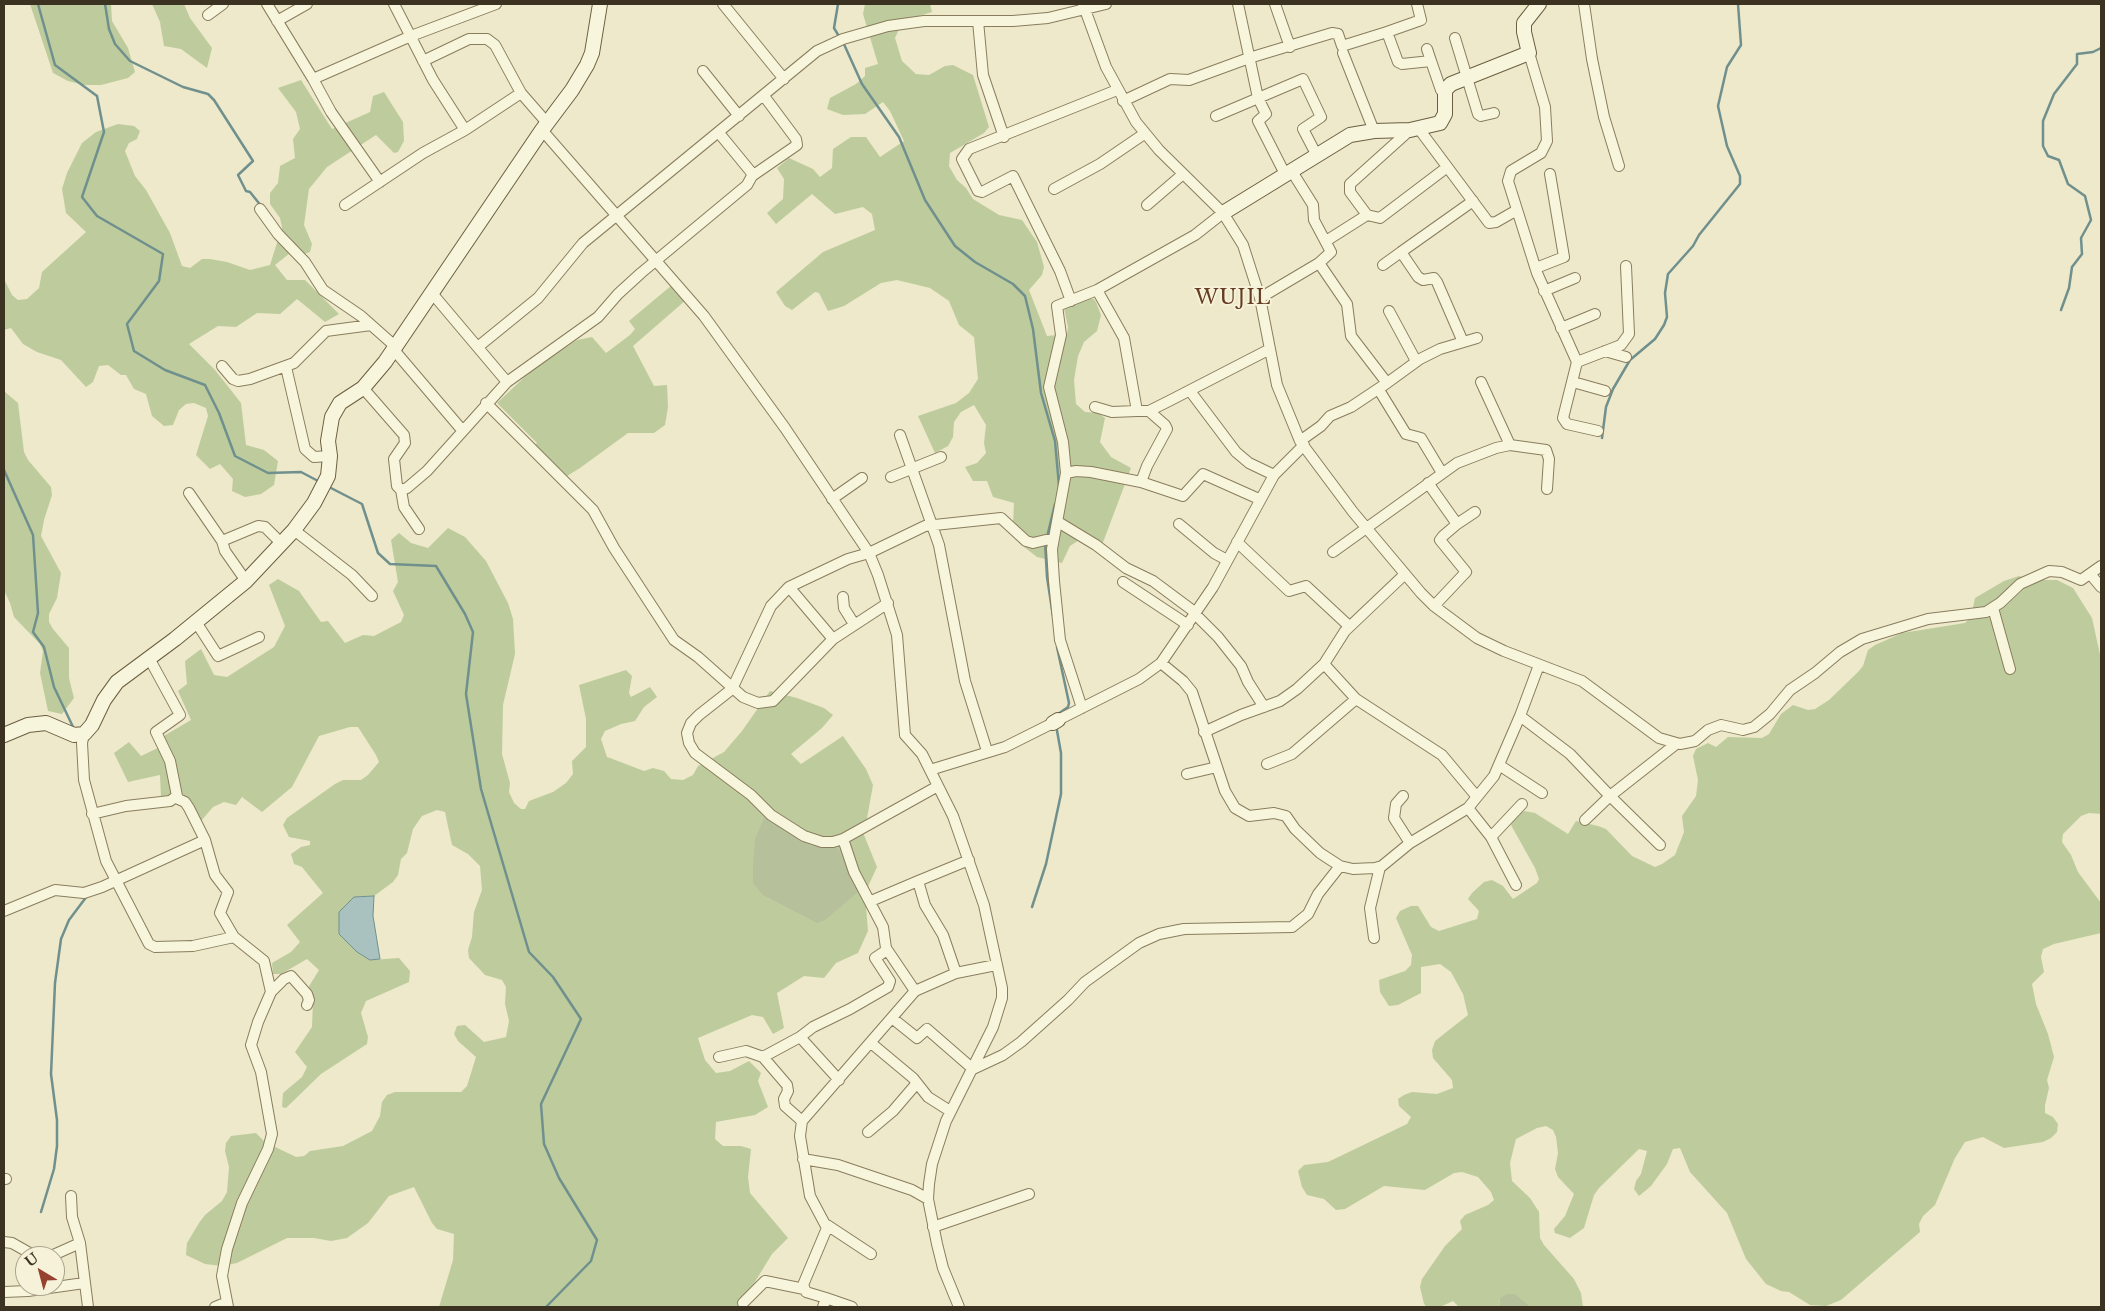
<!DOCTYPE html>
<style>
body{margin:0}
#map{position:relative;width:2105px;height:1311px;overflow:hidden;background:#ede9ca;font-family:"Libre Baskerville",serif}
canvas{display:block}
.frame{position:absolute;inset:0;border:5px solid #3b3221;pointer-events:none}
.north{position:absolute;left:15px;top:1246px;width:50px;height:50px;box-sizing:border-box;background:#f5f2d9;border:1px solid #aba58f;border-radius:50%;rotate:323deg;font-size:14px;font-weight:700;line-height:20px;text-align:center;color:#3b3221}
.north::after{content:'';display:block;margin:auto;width:18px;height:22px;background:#964231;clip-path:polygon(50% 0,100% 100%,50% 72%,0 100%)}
</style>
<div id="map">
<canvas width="2105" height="1311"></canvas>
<div class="frame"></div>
<div class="north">U</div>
</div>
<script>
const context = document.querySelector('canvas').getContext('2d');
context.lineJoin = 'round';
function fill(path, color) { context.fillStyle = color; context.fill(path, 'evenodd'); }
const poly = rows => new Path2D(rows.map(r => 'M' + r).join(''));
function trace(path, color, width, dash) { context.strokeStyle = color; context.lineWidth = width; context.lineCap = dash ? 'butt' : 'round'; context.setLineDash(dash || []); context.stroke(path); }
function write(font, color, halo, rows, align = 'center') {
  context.font = font + ' "Libre Baskerville",serif'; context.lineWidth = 4; context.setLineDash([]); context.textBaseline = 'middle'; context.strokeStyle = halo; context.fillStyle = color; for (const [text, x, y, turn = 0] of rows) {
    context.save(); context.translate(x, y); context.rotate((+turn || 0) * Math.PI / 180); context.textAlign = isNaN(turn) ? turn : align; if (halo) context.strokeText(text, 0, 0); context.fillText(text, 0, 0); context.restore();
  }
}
const green = poly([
 [30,4,111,4,112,21,128,48,135,72,128,78,101,85,84,85,68,81,53,73],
 [152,4,184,4,190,18,212,48,207,68,181,49,164,46,160,22],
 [865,4,930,4,932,12,903,21,895,38,902,61,916,74,929,75,945,66,953,65,973,75,989,127,984,133,950,153,949,166,957,180,966,188,973,199,999,215,1022,220,1037,242,1044,267,1042,275,1029,290,1047,336,1067,334,1068,327,1064,308,1085,299,1094,299,1096,302,1101,315,1097,331,1084,342,1078,356,1074,380,1076,404,1085,412,1098,413,1105,418,1100,442,1111,457,1131,468,1099,553,1079,540,1070,546,1062,563,1037,557,1019,543,1013,524,1014,503,993,497,987,481,973,481,965,467,977,463,986,453,984,443,986,425,974,405,961,412,954,422,953,437,948,446,935,453,918,416,956,403,969,393,978,379,974,337,959,325,949,301,930,288,897,280,881,283,844,306,828,311,819,293,815,292,792,310,785,306,776,292,823,252,875,230,872,214,863,207,835,214,812,194,776,224,767,213,783,199,784,179,777,168,789,158,813,169,820,177,832,168,833,149,851,137,866,137,880,157,904,141,890,111,883,102,865,114,843,115,827,109,830,98,856,84,865,76,865,68,878,64,863,14],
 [301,80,332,129,370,112,373,96,384,92,403,122,404,141,398,152,394,153,376,135,327,167,309,189,304,225,312,244,310,252,295,257,290,253,275,265,287,280,305,280,339,314,325,322,297,299,280,314,257,313,236,327,218,326,189,344,215,370,241,403,246,445,264,450,278,461,274,485,261,494,245,497,232,491,233,479,220,464,210,469,196,455,208,416,206,408,194,403,186,404,179,410,173,425,164,426,152,416,146,394,134,389,126,375,121,375,108,365,99,366,93,382,86,387,61,360,37,352,23,344,11,328,4,330,4,268,5,281,12,295,18,300,27,299,39,288,42,272,86,232,66,213,62,189,67,173,82,143,96,132,118,124,134,126,140,131,137,139,129,143,125,151,135,176,146,190,170,233,182,266,190,268,202,259,210,259,227,262,250,270,270,265,282,227,280,218,270,204,270,193,278,183,280,166,295,158,293,139,300,129,296,112,278,88],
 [672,285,686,300,633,346,654,386,667,385,668,407,665,425,654,433,628,433,580,468,559,481,555,479,548,473,530,450,537,443,497,403,531,371,577,340,592,337,606,353,630,335,635,329,629,321],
 [4,391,18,403,24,452,28,460,51,487,52,495,44,520,41,536,61,573,57,598,49,614,49,622,53,629,69,648,69,678,74,698,62,714,48,711,40,673,43,651,40,644,14,617,10,603,4,590],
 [448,528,465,537,486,561,508,603,513,619,515,654,503,705,502,754,510,783,509,792,514,803,521,809,525,809,529,801,553,792,566,783,573,774,572,761,586,747,586,719,579,685,626,670,632,676,629,693,631,697,650,687,657,697,644,707,635,721,621,724,605,731,601,739,607,757,610,758,644,771,653,768,664,771,671,779,683,780,693,775,698,766,724,752,742,731,770,691,797,698,824,708,833,715,822,728,791,754,801,764,843,736,866,769,873,785,864,835,877,867,865,893,868,931,858,953,836,963,824,978,804,976,777,993,784,1028,773,1034,763,1017,752,1015,698,1038,705,1060,716,1073,730,1071,749,1061,761,1073,758,1081,768,1107,755,1115,716,1122,715,1139,723,1146,741,1146,751,1149,748,1177,750,1193,788,1238,772,1254,753,1285,746,1307,439,1307,453,1260,454,1234,437,1229,432,1223,414,1187,389,1196,368,1223,347,1238,331,1241,314,1238,287,1238,237,1263,222,1266,205,1264,186,1255,187,1243,199,1223,205,1215,222,1201,227,1192,229,1167,225,1151,226,1143,231,1136,256,1133,265,1142,296,1157,304,1156,310,1151,343,1146,372,1131,380,1116,382,1102,387,1095,395,1092,461,1092,467,1086,476,1057,458,1041,454,1034,457,1026,465,1025,484,1042,506,1037,509,1021,505,1004,506,987,502,980,485,975,469,958,468,950,472,937,474,912,482,890,480,866,468,854,452,845,445,812,437,810,422,816,413,829,407,853,401,859,398,875,393,882,374,896,354,897,339,912,339,934,357,952,370,960,399,958,410,971,409,982,366,1001,361,1013,368,1037,367,1044,321,1074,286,1108,282,1107,283,1093,302,1077,307,1067,295,1052,312,1027,313,1000,308,988,319,970,307,959,281,974,273,974,272,963,291,952,300,942,287,925,323,893,302,867,294,864,291,854,301,847,310,845,310,841,289,837,283,825,287,818,335,784,343,780,361,780,368,775,379,762,376,755,358,727,350,727,319,736,292,787,262,812,242,797,236,805,224,802,213,807,201,821,181,791,161,797,160,775,128,782,114,753,129,742,141,756,162,746,162,737,191,720,178,691,187,684,185,661,201,649,214,675,227,677,274,647,285,626,269,585,278,579,299,591,321,622,328,621,345,643,363,635,374,636,401,622,404,615,393,591,398,582,391,540,399,533,411,543,428,548],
 [2019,576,2036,580,2057,580,2073,588,2092,618,2101,659,2101,814,2089,813,2081,816,2063,834,2062,842,2071,855,2078,872,2101,903,2101,933,2054,944,2043,949,2041,957,2044,972,2032,984,2036,1004,2048,1034,2054,1057,2047,1080,2049,1088,2045,1105,2045,1113,2053,1117,2058,1124,2057,1132,2051,1138,2043,1142,2004,1148,1983,1137,1965,1142,1955,1158,1935,1205,1923,1216,1919,1224,1920,1232,1841,1300,1826,1306,1810,1305,1789,1292,1781,1291,1766,1284,1746,1259,1727,1213,1690,1172,1680,1148,1673,1149,1667,1164,1651,1186,1639,1196,1634,1189,1636,1181,1641,1174,1647,1151,1639,1149,1599,1188,1594,1195,1584,1228,1570,1238,1555,1233,1554,1229,1565,1216,1574,1194,1558,1177,1555,1169,1558,1153,1556,1137,1553,1130,1546,1126,1537,1128,1516,1139,1510,1163,1512,1181,1530,1198,1539,1212,1540,1238,1544,1245,1574,1279,1581,1293,1583,1307,1530,1307,1500,1298,1499,1307,1459,1307,1453,1301,1440,1307,1427,1307,1424,1304,1420,1287,1422,1279,1445,1246,1462,1229,1460,1221,1465,1215,1488,1205,1494,1200,1491,1192,1478,1177,1462,1172,1454,1173,1425,1190,1384,1186,1345,1209,1336,1210,1324,1199,1307,1195,1302,1187,1298,1171,1304,1165,1328,1162,1407,1124,1411,1117,1399,1106,1398,1099,1404,1095,1412,1092,1437,1094,1453,1088,1452,1080,1433,1058,1432,1050,1435,1041,1468,1015,1463,994,1451,972,1440,964,1421,967,1421,993,1398,1005,1389,1006,1380,992,1379,980,1405,971,1411,965,1412,955,1396,918,1400,911,1411,906,1418,906,1431,927,1439,931,1477,919,1479,911,1468,899,1472,893,1484,882,1492,880,1503,886,1513,899,1537,883,1539,879,1535,868,1511,825,1514,818,1524,811,1535,813,1568,834,1576,821,1598,826,1606,829,1632,856,1655,867,1662,864,1675,855,1684,832,1682,816,1696,796,1698,780,1693,756,1696,749,1708,743,1716,747,1728,737,1762,738,1769,734,1781,714,1793,705,1808,710,1815,709,1829,700,1858,672,1863,666,1868,650,1875,645,1902,633,1965,623,1971,617,1975,598,2004,581]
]);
const cemetery = poly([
 [764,818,811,846,838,848,858,892,825,920,817,923,763,895,753,883,753,865,755,839],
 [1507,1294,1515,1294,1530,1307,1499,1307,1500,1298]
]);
const water = poly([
 [374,896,373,916,380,959,370,960,357,952,339,934,339,912,354,897,374,896]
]);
const stream = poly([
 [38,4,55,65,97,96,104,132,82,197,97,216,163,254,159,281,127,324,134,351,165,370,205,385,219,413,235,456,268,473,301,472,320,482],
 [105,4,109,29,115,44,130,61,183,87,208,94,214,100,253,161,238,175,246,191,250,192,262,207],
 [838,4,834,28,840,38],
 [843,42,862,84,899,137,925,200,955,246,975,262,1013,284,1025,296,1033,329,1041,393,1055,441,1059,486],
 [2061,310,2069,288,2072,267,2082,254,2081,238,2091,220,2085,196,2068,184,2059,160,2048,156,2043,146,2043,121,2054,94,2077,64,2077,54,2093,52,2101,48],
 [1602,438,1606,407,1613,389,1630,360,1655,339,1664,325,1667,317,1665,293,1668,274,1693,246,1699,235,1740,184,1740,176,1727,146,1718,106,1727,67,1741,45,1738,4],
 [4,470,33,535,38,613,33,632,44,647,54,687,74,729],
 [329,487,362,504,378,553,390,564,436,566,465,614,473,632,466,694,481,789,529,952,553,977,581,1019,541,1104,544,1144,559,1178,597,1240,591,1261,546,1307],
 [1047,537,1055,504],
 [1045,542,1047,577,1053,616],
 [1057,647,1069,703,1068,707,1058,714],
 [1032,907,1046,864,1061,794,1061,753,1056,725],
 [41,1212,54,1169,57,1146,57,1120,51,1074,55,983,61,939,69,920,87,896]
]);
const street = poly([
 [267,4,313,79,411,36,496,4],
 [394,4,433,80,465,130,521,93,548,124],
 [723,4,784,79],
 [1083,4,1106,67,1136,122,1159,150,1223,213,1243,245,1260,298,1277,385,1300,441,1353,512,1421,593,1434,606,1477,638,1504,651,1582,681,1659,738,1680,744,1695,741,1708,730,1721,725,1743,730,1754,727,1770,714,1790,690,1815,673,1840,652,1862,639,1928,619,1986,612,2000,603,2020,584,2049,571,2062,572,2081,580,2101,566],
 [1238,4,1258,98,1266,114,1258,121,1285,174],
 [1275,4,1290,47],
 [1584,4,1592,59,1604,117,1619,166],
 [208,15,223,4],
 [277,21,307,4],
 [978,21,983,75,1004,137],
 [1387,32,1398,62,1402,64,1431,61,1441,90,1445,90],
 [1455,38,1478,114,1481,116,1494,113],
 [1427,49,1431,61],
 [1343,53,1374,131],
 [1529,53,1545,107,1547,141,1541,153,1511,171,1508,181,1537,273,1577,362,1621,345,1629,334,1626,266],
 [423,61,469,39,487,39,495,45,521,93],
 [703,71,739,116],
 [313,79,331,112,380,182],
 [1123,101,1170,79,1189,80,1249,58,1332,33,1338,34,1342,46,1387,32,1421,20,1417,4],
 [1216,116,1303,79,1321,117,1303,129,1316,154],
 [1419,129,1489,223,1496,222,1517,210],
 [542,130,704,316,785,428,869,553,878,575,897,635,905,735,922,754,953,816,984,905,1002,988,1002,998,993,1027,946,1121,932,1164,929,1184,928,1199,937,1244,943,1268,959,1307],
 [1291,170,1313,205,1314,220,1331,252,1319,263],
 [752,176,797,145,796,139,764,96],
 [1054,189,1100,164,1144,134],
 [345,205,423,153,465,130],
 [1147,205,1183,174],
 [260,209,278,234,305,262,323,290,361,316,396,347],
 [1223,213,1195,235,1097,290,1124,338,1137,411,1149,411,1169,401,1270,349],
 [1367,215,1380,218,1446,168],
 [1326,241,1367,215,1350,192,1350,184,1410,130],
 [1383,265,1401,252],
 [1536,268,1564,257,1550,174],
 [1544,291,1575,278],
 [431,292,507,382],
 [1260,298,1319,263,1347,304,1351,336,1387,383,1351,407,1330,416,1321,426,1300,441],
 [1071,301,1060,271,1013,176,982,192,978,191,962,159,969,149,1117,90],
 [1389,311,1416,361],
 [1561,328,1595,314],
 [1463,342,1437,282,1434,278,1423,280,1418,277,1401,252,1473,201],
 [479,346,538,298,583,243,817,51,843,39,888,26,924,21,1013,21,1048,18,1106,4],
 [394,350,462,430],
 [1605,351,1626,357],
 [1577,362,1563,418,1567,424,1598,431],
 [222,366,233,379,238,381,250,379,294,363,326,331,371,325],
 [286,367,305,449,314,457,330,456],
 [1481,382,1510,445],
 [1573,382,1605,391],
 [1387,383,1420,359,1440,349,1477,338],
 [363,388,404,435,405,443,394,459,397,486,401,490,404,507,419,529],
 [1379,390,1406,434,1421,438,1442,473],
 [1190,391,1236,452,1249,463,1274,475],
 [486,403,593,510,614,548,674,640,698,657,743,697,758,703,773,701,833,639,888,603],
 [1095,407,1112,412,1137,411],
 [1149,411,1165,425,1167,429,1147,466,1141,482,1183,496,1203,474,1259,499],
 [900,435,939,545,965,681,987,751],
 [1066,473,1076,471,1091,472,1141,482],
 [891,477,941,457],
 [1428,483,1457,524,1443,536,1440,540,1466,572,1434,606],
 [401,490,407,488,427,471,507,382,598,317,618,294,641,273,747,185,752,176,751,172,719,133],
 [189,493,222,541,225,551,246,581],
 [832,499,862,478],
 [1058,522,1096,545,1126,568,1153,581,1196,613],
 [1179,524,1214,553,1227,560],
 [1457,524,1475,512],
 [294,530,352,575,372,596],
 [222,541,258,526,265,527,281,543],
 [1237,542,1289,591,1306,586,1349,626],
 [1333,552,1457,463,1496,448,1510,445,1546,450,1549,459,1547,489],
 [2091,575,2101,587],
 [1123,582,1188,625],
 [789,587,833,639],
 [843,597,844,608,854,624],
 [1993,608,2010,669],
 [1195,614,1218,637,1241,666,1248,682,1264,707],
 [196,622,218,656,259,637],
 [1161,663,1183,681,1192,692,1225,791,1235,808,1249,816,1274,813,1286,816,1295,829,1320,853,1340,866,1353,869,1375,868,1382,866,1410,843,1468,808,1494,776,1520,716,1539,665],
 [1356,699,1442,755,1477,797],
 [1082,708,1060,640,1054,581,1052,549,1066,473,1063,442,1049,387,1061,335,1057,306,1097,290],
 [1520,716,1570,754,1610,796,1676,744],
 [1058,720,1139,679,1161,663,1213,587,1274,475,1304,445],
 [1204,732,1241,715,1280,701,1297,689,1324,664,1345,631,1405,574],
 [84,734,82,743,84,780,106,861,149,944,155,947,193,946,234,937],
 [1267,764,1292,754,1356,699,1324,664],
 [1499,765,1542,793],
 [930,770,1005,747,1053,723],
 [1187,774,1217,767],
 [938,786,843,839,833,842,822,842,804,836,771,815,751,795,695,753,689,743,687,733,691,723,699,715,732,689,771,606,789,587,848,559,869,553,925,526,1001,518,1026,541,1033,543,1054,538],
 [1403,796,1396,804,1394,818,1410,843],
 [1468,808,1491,837,1516,885],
 [92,814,126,806,170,801,177,796,170,761,156,732,180,715,149,658],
 [1585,820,1610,796,1660,845],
 [1491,837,1522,804],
 [843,839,854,872,883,927,886,948,915,991],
 [205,840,215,875,228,892,220,913,234,937,264,961,271,992,258,1022,251,1045,261,1072,272,1134,268,1149,242,1203,227,1249,222,1276,228,1307],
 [871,901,918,881],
 [4,911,55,890,84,893,102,887,205,840,189,808,185,802,176,798],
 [1374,938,1370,908,1380,867],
 [956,973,943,935,925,905,918,881,969,860],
 [271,992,284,979,291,976,307,994,309,1000,307,1005],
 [892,1018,917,1038,927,1029,973,1069,1003,1055,1021,1042,1068,1000,1085,982,1139,943,1159,934,1184,929,1292,927,1308,914,1318,894,1340,866],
 [871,1043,913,1078,928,1097,950,1111],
 [719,1057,746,1051,763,1057,787,1085,788,1091,784,1099,785,1106,802,1121],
 [763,1057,800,1037],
 [839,1080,800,1037,813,1027,850,1009,888,987,890,981,875,958,887,950],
 [868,1132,893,1111,917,1083],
 [803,1159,838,1165,912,1190,928,1199],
 [4,1179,6,1179],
 [827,1225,871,1254],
 [933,1227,1029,1194],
 [4,1242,12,1243,35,1256],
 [80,1243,88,1307],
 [51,1256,80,1243,72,1217,71,1196],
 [4,1292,28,1291,84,1283],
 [826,1298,806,1292,803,1285,827,1228,810,1196,800,1136,802,1121,915,991,956,973,996,965],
 [743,1303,765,1281,804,1289],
 [215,1307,227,1302],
 [823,1307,826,1298,852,1307]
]);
const secondary = poly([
 [1223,213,1350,135,1374,131,1410,130,1440,123,1445,114,1445,90,1451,84,1529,53,1524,32,1524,23,1539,4],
 [1053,723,1058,720],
 [4,735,28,725,46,723,74,735,84,734,92,725,104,700,117,682,175,639,246,581,294,530,314,503,328,476,330,456,328,441,332,417,340,403,363,388,385,362,542,130,572,90,587,65,592,53,600,4]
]);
const quarterNames = [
 ["WUJIL",1233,298]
];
fill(green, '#becc9d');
fill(cemetery, '#b6c19c');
fill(water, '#aac2bf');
trace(water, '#70908e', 1);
trace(stream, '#70908e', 2.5);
trace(street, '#897d5e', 12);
trace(secondary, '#6b5e41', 16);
trace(street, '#f8f5dd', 10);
trace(secondary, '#f8f5dd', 14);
context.letterSpacing = '1px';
write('20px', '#663c22', '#f5f2d9', quarterNames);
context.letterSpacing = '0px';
</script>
